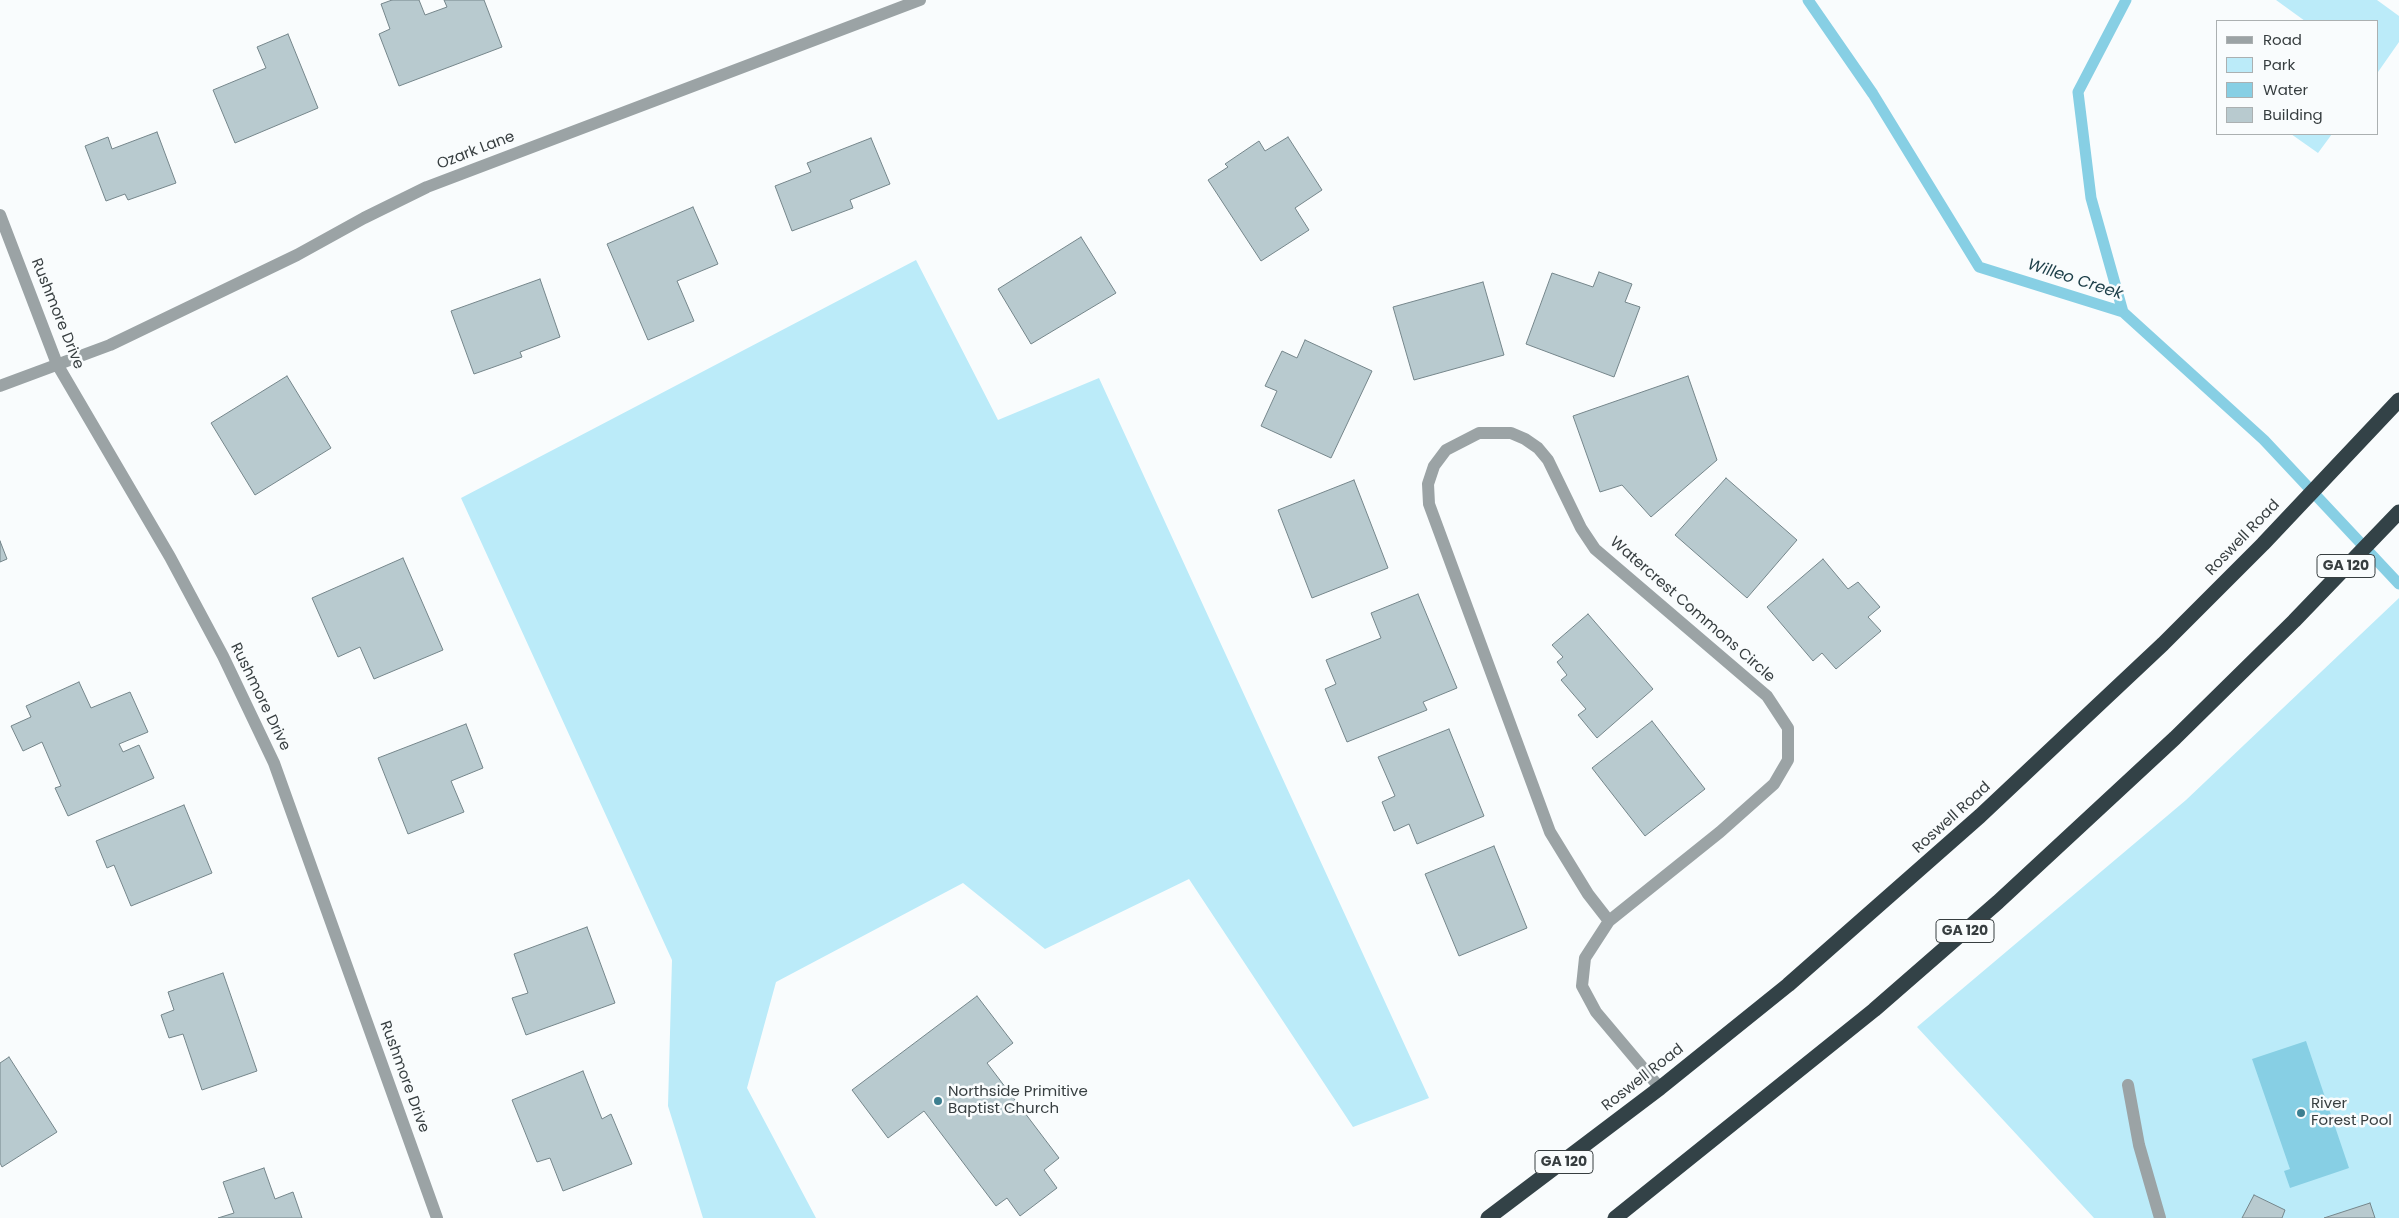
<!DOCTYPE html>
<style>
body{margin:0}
#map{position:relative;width:2399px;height:1218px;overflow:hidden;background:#f9fcfd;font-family:Poppins,sans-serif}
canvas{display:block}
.legend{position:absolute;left:2216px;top:20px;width:162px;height:115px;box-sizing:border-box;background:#f9fcfd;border:1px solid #abb0b1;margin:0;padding:6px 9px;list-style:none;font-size:15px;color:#373e40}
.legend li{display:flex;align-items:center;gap:10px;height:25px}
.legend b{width:25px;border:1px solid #abb0b1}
</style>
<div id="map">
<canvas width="2399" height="1218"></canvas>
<ul class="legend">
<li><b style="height:6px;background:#9ba3a5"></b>Road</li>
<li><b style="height:14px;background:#bbebf9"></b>Park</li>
<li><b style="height:14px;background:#87cfe4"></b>Water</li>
<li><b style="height:14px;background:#b8cacf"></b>Building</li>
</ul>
</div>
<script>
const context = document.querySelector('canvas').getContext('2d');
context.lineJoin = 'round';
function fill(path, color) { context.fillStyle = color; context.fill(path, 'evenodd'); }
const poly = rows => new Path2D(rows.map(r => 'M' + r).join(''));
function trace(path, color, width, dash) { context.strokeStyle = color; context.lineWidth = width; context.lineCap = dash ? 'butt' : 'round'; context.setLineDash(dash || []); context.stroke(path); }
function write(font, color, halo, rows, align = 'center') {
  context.font = font + ' Poppins,sans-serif'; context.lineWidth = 5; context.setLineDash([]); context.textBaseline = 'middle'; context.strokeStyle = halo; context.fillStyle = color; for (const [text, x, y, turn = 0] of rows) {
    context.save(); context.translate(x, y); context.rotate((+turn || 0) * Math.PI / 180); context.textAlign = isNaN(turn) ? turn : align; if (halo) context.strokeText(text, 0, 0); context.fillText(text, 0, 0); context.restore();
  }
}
const green = poly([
 [2276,0,2377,0,2399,16,2399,42,2378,72,2378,21,2305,21],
 [2291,134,2332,134,2318,153],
 [916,260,998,420,1099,378,1429,1098,1353,1127,1189,879,1045,949,963,883,776,982,747,1088,816,1218,703,1218,668,1106,672,960,461,498],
 [2399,598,2399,1218,2094,1218,1917,1027,2186,800]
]);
const water = poly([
 [2306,1041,2349,1168,2290,1188,2284,1171,2290,1169,2252,1059]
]);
const stream = poly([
 [1808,0,1873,94,1979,267,2123,312,2264,440,2399,584],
 [2123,312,2091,198,2078,92,2126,0]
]);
const building = poly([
 [392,0,419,0,425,15,447,7,444,0,484,0,502,47,399,86,379,34,390,29,381,4,392,0],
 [288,34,318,108,235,143,213,90,266,68,257,47,288,34],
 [157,132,176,183,128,200,125,194,106,201,85,146,108,137,112,149,157,132],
 [1288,137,1322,190,1295,208,1309,230,1261,261,1208,180,1228,167,1225,164,1259,141,1265,151,1288,137],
 [871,138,890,184,850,200,853,208,792,231,775,186,811,172,807,163,871,138],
 [693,207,718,264,677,281,694,321,648,340,607,244,693,207],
 [1081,237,1116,293,1031,344,998,289,1081,237],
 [1599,272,1632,284,1625,302,1640,307,1614,377,1526,344,1552,273,1593,287,1599,272],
 [540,279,560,337,520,352,522,357,474,374,451,311,540,279],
 [1483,282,1504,355,1414,380,1393,307,1483,282],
 [1305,340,1372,371,1331,458,1261,426,1277,391,1265,386,1282,351,1297,358,1305,340],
 [287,376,331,448,255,495,211,423,287,376],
 [1688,376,1717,460,1651,517,1622,485,1600,492,1573,416,1688,376],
 [1726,478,1797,540,1747,598,1675,535,1726,478],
 [1354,480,1388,568,1312,598,1278,510,1354,480],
 [0,541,7,559,0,562,0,541],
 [403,558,443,650,374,679,360,647,338,657,312,598,403,558],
 [1823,559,1848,589,1858,582,1880,607,1868,617,1881,631,1836,669,1822,653,1813,661,1767,607,1823,559],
 [1418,594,1457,688,1423,702,1427,710,1347,742,1325,689,1336,684,1326,660,1381,638,1371,613,1418,594],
 [1588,614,1653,689,1597,738,1578,715,1586,709,1561,680,1567,675,1557,662,1563,657,1552,645,1588,614],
 [79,682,91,708,130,692,148,732,119,744,123,752,139,745,154,778,68,816,55,788,61,786,42,742,23,751,11,726,31,717,26,706,79,682],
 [1652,721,1705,789,1645,836,1592,768,1652,721],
 [466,724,483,768,451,781,464,812,408,834,378,758,466,724],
 [1449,729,1484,816,1417,844,1409,824,1394,831,1382,802,1395,796,1378,757,1449,729],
 [184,805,212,873,131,906,114,865,107,868,96,841,184,805],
 [1494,846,1527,928,1459,956,1425,874,1494,846],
 [587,927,615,1003,526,1035,512,998,528,993,514,954,587,927],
 [223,973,257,1071,202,1090,183,1034,169,1038,161,1015,174,1010,168,992,223,973],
 [977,996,1013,1043,987,1063,1059,1158,1044,1170,1057,1188,1020,1216,1007,1198,996,1206,924,1111,888,1138,852,1090,977,996],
 [9,1057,57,1132,2,1167,0,1163,0,1063,9,1057],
 [583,1071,602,1119,611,1114,632,1164,563,1191,550,1158,537,1162,512,1100,583,1071],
 [264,1168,275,1199,293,1192,302,1218,218,1218,234,1213,223,1182,264,1168],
 [2254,1195,2285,1210,2282,1218,2242,1218,2254,1195],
 [2370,1203,2375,1218,2324,1218,2370,1203]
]);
const minor = poly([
 [0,215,57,364,170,557,223,656,274,763,437,1218],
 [0,386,110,345,297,255,364,218,427,187,920,0],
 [1609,921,1720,832,1774,784,1788,760,1788,728,1767,696,1595,549,1581,528,1548,460,1538,448,1525,439,1511,433,1479,433,1446,450,1434,466,1428,484,1429,504,1550,832,1588,894,1609,921,1585,958,1582,986,1596,1012,1660,1088],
 [2128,1085,2139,1145,2160,1218]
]);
const highway = poly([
 [1488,1218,1660,1088,1788,985,1980,816,2163,644,2263,544,2399,400],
 [1615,1218,1874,1010,1998,902,2175,738,2294,621,2399,512]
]);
const markers = [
 [938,1101,5,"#3d7f90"],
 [2301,1113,5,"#3d7f90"]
];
const shields = [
 [2346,566,58],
 [1965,931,58],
 [1564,1162,58]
];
const shieldNames = [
 ["GA 120",2346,566],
 ["GA 120",1965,931],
 ["GA 120",1564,1162]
];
const streetNames = [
 ["Ozark Lane",476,151,-21],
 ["Rushmore Drive",57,314,68],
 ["Roswell Road",2243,538,-46],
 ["Watercrest Commons Circle",1692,610,41],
 ["Rushmore Drive",260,697,64],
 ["Roswell Road",1952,818,-42],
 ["Rushmore Drive",404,1077,70],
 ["Roswell Road",1643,1078,-38]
];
const poiNames = [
 ["Northside Primitive",948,1092],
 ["Baptist Church",948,1109],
 ["River",2311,1104],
 ["Forest Pool",2311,1121]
];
const waterNames = [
 ["Willeo Creek",2075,280,18]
];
fill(green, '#bbebf9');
fill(water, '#87cfe4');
trace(stream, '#87cfe4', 11);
fill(building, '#b8cacf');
trace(building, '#75868b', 1);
trace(minor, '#9ba3a5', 12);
trace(highway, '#334247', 15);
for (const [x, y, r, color] of markers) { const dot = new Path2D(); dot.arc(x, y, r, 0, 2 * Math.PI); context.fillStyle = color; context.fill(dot); trace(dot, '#f9fcfd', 2); }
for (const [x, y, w] of shields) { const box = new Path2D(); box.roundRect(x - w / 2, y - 11.5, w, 23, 4); context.fillStyle = '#f9fcfd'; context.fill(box); trace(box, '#373e40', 1); }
write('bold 14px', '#373e40', null, shieldNames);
write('15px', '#373e40', '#f9fcfd', streetNames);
write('15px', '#373e40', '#f9fcfd', poiNames, 'left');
write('italic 16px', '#1b3d47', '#f9fcfd', waterNames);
</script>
